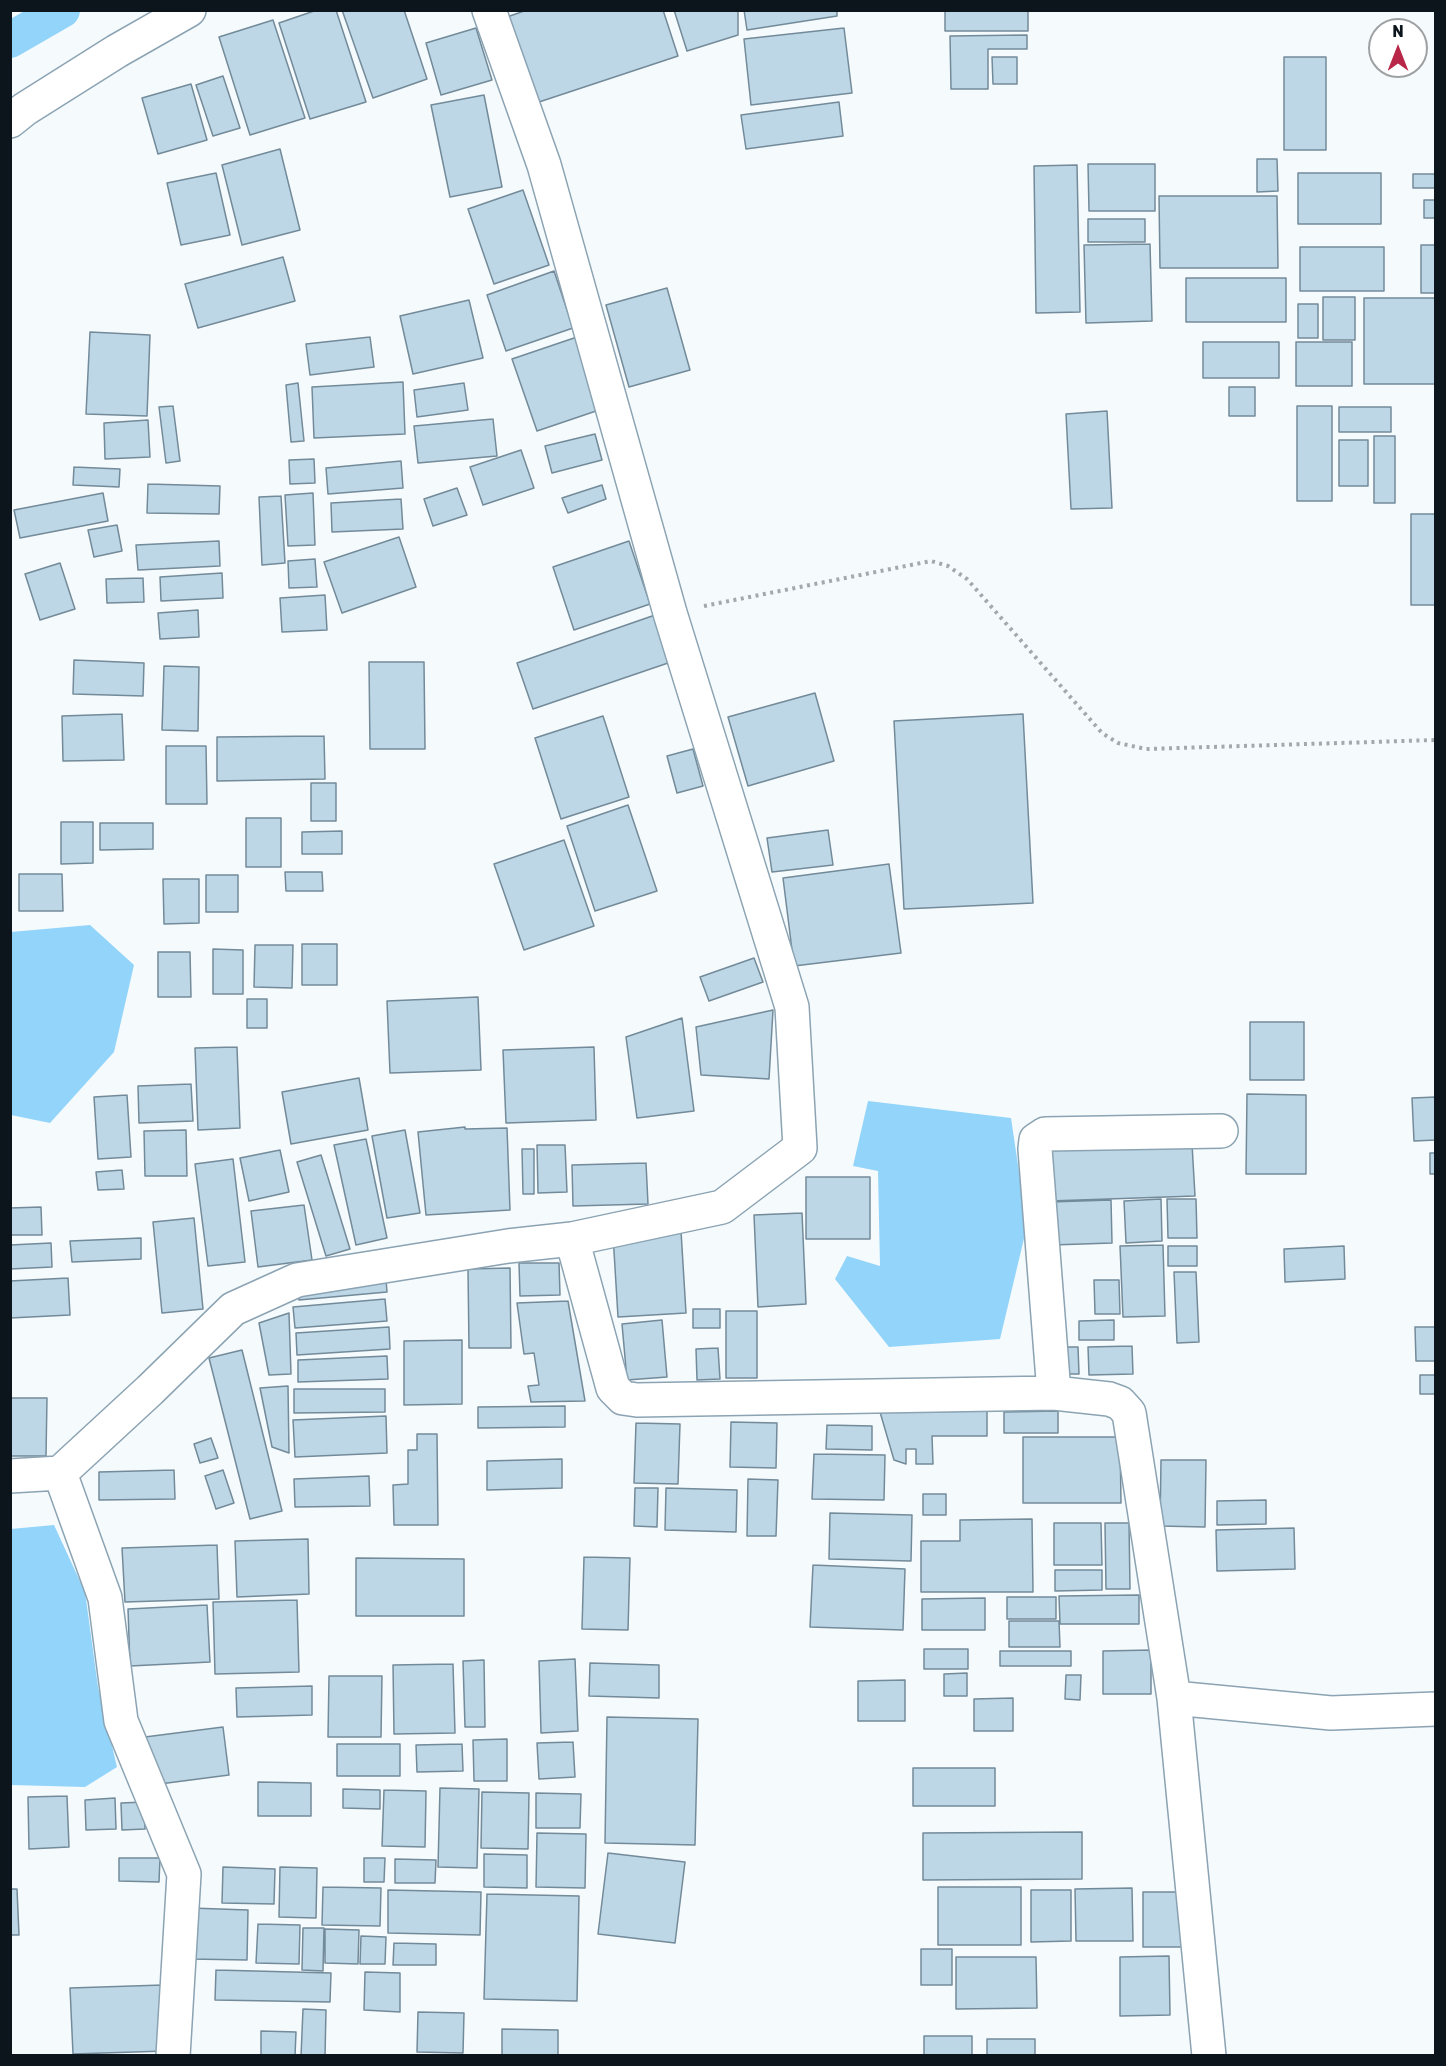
<!DOCTYPE html>
<style>
body{margin:0}
#map{position:relative;width:1446px;height:2066px;overflow:hidden;background:#f5fafd;font-family:Rubik,sans-serif}
canvas{display:block}
.frame{position:absolute;inset:0;border:12px solid #0c151b;pointer-events:none}
.north{position:absolute;left:1368px;top:18px;width:60px;height:60px;box-sizing:border-box;background:#fff;border:2px solid #9ea1a4;border-radius:50%;rotate:0deg;font-size:16px;font-weight:700;line-height:24px;text-align:center;color:#0c151b}
.north::after{content:'';display:block;margin:auto;width:21px;height:27px;background:#b82747;clip-path:polygon(50% 0,100% 100%,50% 72%,0 100%)}
</style>
<div id="map">
<canvas width="1446" height="2066"></canvas>
<div class="frame"></div>
<div class="north">N</div>
</div>
<script>
const context = document.querySelector('canvas').getContext('2d');
context.lineJoin = 'round';
function fill(path, color) { context.fillStyle = color; context.fill(path, 'evenodd'); }
const poly = rows => new Path2D(rows.map(r => 'M' + r).join(''));
function trace(path, color, width, dash) { context.strokeStyle = color; context.lineWidth = width; context.lineCap = dash ? 'butt' : 'round'; context.setLineDash(dash || []); context.stroke(path); }
const water = poly([
 [90,925,134,965,114,1052,50,1123,11,1115,11,932],
 [868,1101,1011,1118,1027,1226,1000,1339,889,1347,835,1279,847,1256,880,1266,878,1171,853,1166],
 [54,1525,85,1592,98,1687,117,1767,85,1787,11,1785,11,1529]
]);
const canal = poly([
 [10,40,62,10]
]);
const building = poly([
 [317,10,336,10,366,102,310,119,279,23,317,10],
 [342,10,404,10,427,79,373,98,342,10],
 [527,10,663,10,678,56,536,103,507,17,527,10],
 [674,10,738,10,738,35,687,51,674,10],
 [744,10,837,10,837,16,747,30,744,10],
 [945,10,1028,10,1028,31,945,31,945,10],
 [273,20,305,118,250,135,219,37,273,20],
 [476,28,492,80,441,95,426,43,476,28],
 [844,28,852,93,751,105,744,39,844,28],
 [1027,35,1027,49,988,49,988,89,951,89,950,36,1027,35],
 [992,57,1017,57,1017,84,993,84,992,57],
 [1284,57,1326,57,1326,150,1284,150,1284,57],
 [223,76,240,128,213,136,196,85,223,76],
 [191,84,207,140,158,154,142,98,191,84],
 [484,95,502,187,450,197,431,105,484,95],
 [839,102,843,136,746,149,741,115,839,102],
 [280,149,300,230,242,245,222,165,280,149],
 [1257,159,1277,159,1278,191,1257,192,1257,159],
 [1088,164,1155,164,1155,211,1089,211,1088,164],
 [1077,165,1080,312,1036,313,1034,166,1077,165],
 [216,173,230,235,181,245,167,183,216,173],
 [1298,173,1381,173,1381,224,1298,224,1298,173],
 [1413,174,1436,174,1436,188,1413,188,1413,174],
 [523,190,549,265,494,284,468,209,523,190],
 [1159,196,1277,196,1278,268,1160,268,1159,196],
 [1424,200,1436,200,1436,218,1424,218,1424,200],
 [1088,219,1145,219,1145,242,1088,242,1088,219],
 [1150,244,1152,321,1086,323,1084,245,1150,244],
 [1421,245,1436,245,1436,293,1421,293,1421,245],
 [1300,247,1384,247,1384,291,1300,291,1300,247],
 [283,257,295,301,198,328,185,284,283,257],
 [554,271,573,328,506,351,487,295,554,271],
 [1186,278,1286,278,1286,322,1186,322,1186,278],
 [667,288,690,370,629,387,606,305,667,288],
 [1323,297,1355,297,1355,340,1323,340,1323,297],
 [1364,298,1436,298,1436,384,1364,384,1364,298],
 [469,300,483,358,413,374,400,316,469,300],
 [1298,304,1318,304,1318,338,1298,338,1298,304],
 [90,332,150,335,147,416,86,414,90,332],
 [370,337,374,367,310,375,306,344,370,337],
 [577,337,602,409,537,431,512,359,577,337],
 [1203,342,1279,342,1279,378,1203,378,1203,342],
 [1296,342,1352,342,1352,386,1296,386,1296,342],
 [403,382,405,434,314,438,312,387,403,382],
 [298,383,304,441,291,442,286,385,298,383],
 [464,383,468,410,417,417,414,390,464,383],
 [1229,387,1255,387,1255,416,1229,416,1229,387],
 [173,406,180,461,166,463,159,407,173,406],
 [1297,406,1332,406,1332,501,1297,501,1297,406],
 [1339,407,1391,407,1391,432,1339,432,1339,407],
 [1107,411,1112,508,1071,509,1066,414,1107,411],
 [493,419,497,456,418,463,414,426,493,419],
 [148,420,150,457,105,459,104,423,148,420],
 [595,434,602,460,552,473,545,446,595,434],
 [1374,436,1395,436,1395,503,1374,503,1374,436],
 [1339,440,1368,440,1368,486,1339,486,1339,440],
 [521,450,534,488,483,505,470,467,521,450],
 [314,459,315,483,290,484,289,460,314,459],
 [401,461,403,488,328,494,326,468,401,461],
 [74,467,120,469,119,487,73,485,74,467],
 [148,484,220,486,219,514,147,513,148,484],
 [602,485,606,499,568,513,562,498,602,485],
 [457,488,467,515,433,526,424,499,457,488],
 [103,493,108,521,20,538,14,510,103,493],
 [313,493,315,545,288,546,285,495,313,493],
 [281,496,285,563,262,565,259,497,281,496],
 [401,499,403,529,332,532,331,503,401,499],
 [1411,514,1436,514,1436,605,1411,605,1411,514],
 [117,525,122,551,94,557,88,530,117,525],
 [399,537,416,587,342,613,324,562,399,537],
 [219,541,220,566,138,570,136,545,219,541],
 [629,541,650,604,574,630,553,567,629,541],
 [315,559,317,587,289,588,288,561,315,559],
 [60,563,75,609,40,620,25,574,60,563],
 [222,573,223,598,161,601,160,577,222,573],
 [143,578,144,602,107,603,106,579,143,578],
 [325,595,327,630,282,632,280,598,325,595],
 [198,610,199,637,160,639,158,613,198,610],
 [655,615,671,662,533,709,517,663,655,615],
 [74,660,144,663,143,696,73,694,74,660],
 [369,662,424,662,425,749,370,749,369,662],
 [164,666,199,667,198,731,162,730,164,666],
 [815,693,834,761,748,786,728,717,815,693],
 [122,714,124,760,63,761,62,716,122,714],
 [1023,714,1033,903,904,909,894,721,1023,714],
 [603,716,629,797,561,819,535,738,603,716],
 [324,736,325,779,217,781,217,737,324,736],
 [166,746,206,746,207,804,166,804,166,746],
 [693,749,703,786,677,793,667,756,693,749],
 [311,783,336,783,336,821,311,821,311,783],
 [628,805,657,891,595,911,567,826,628,805],
 [246,818,281,818,281,867,246,867,246,818],
 [61,822,93,822,93,863,61,864,61,822],
 [100,823,153,823,153,849,100,850,100,823],
 [828,830,833,865,772,872,767,838,828,830],
 [342,831,342,854,302,854,302,832,342,831],
 [564,840,594,926,524,950,494,864,564,840],
 [889,864,901,953,794,966,783,878,889,864],
 [285,872,322,872,323,891,286,891,285,872],
 [19,874,62,874,63,911,19,911,19,874],
 [206,875,238,875,238,912,206,912,206,875],
 [163,879,199,879,199,923,164,924,163,879],
 [302,944,337,944,337,985,302,985,302,944],
 [255,945,293,945,292,988,254,987,255,945],
 [213,949,243,950,243,994,213,994,213,949],
 [158,952,190,952,191,997,158,997,158,952],
 [754,958,763,982,709,1001,700,977,754,958],
 [478,997,481,1070,390,1073,387,1001,478,997],
 [247,999,267,999,267,1028,247,1028,247,999],
 [773,1010,769,1079,701,1075,696,1027,773,1010],
 [682,1018,694,1111,637,1118,626,1037,682,1018],
 [1250,1022,1304,1022,1304,1080,1250,1080,1250,1022],
 [237,1047,240,1128,198,1130,195,1048,237,1047],
 [594,1047,596,1120,506,1123,503,1050,594,1047],
 [359,1078,368,1130,291,1144,282,1092,359,1078],
 [191,1084,193,1121,139,1123,138,1086,191,1084],
 [1247,1094,1306,1095,1306,1174,1246,1174,1247,1094],
 [127,1095,131,1157,98,1159,94,1097,127,1095],
 [1436,1097,1436,1140,1414,1141,1412,1098,1436,1097],
 [465,1127,465,1129,507,1128,510,1210,426,1215,418,1132,465,1127],
 [186,1130,187,1176,145,1176,144,1131,186,1130],
 [405,1130,420,1213,387,1218,372,1136,405,1130],
 [366,1139,387,1238,356,1245,334,1145,366,1139],
 [1192,1144,1195,1196,1050,1201,1048,1149,1192,1144],
 [537,1145,565,1145,567,1192,538,1193,537,1145],
 [522,1149,534,1149,534,1194,523,1194,522,1149],
 [280,1150,289,1192,249,1201,240,1158,280,1150],
 [1430,1153,1436,1153,1436,1174,1430,1174,1430,1153],
 [321,1155,350,1249,326,1256,297,1162,321,1155],
 [233,1159,245,1262,208,1266,195,1164,233,1159],
 [646,1163,648,1204,573,1206,572,1165,646,1163],
 [122,1170,124,1189,98,1190,96,1172,122,1170],
 [806,1177,870,1177,870,1239,806,1239,806,1177],
 [1161,1199,1162,1241,1126,1243,1124,1201,1161,1199],
 [1167,1199,1196,1199,1197,1238,1168,1238,1167,1199],
 [1111,1200,1112,1243,1052,1245,1050,1202,1111,1200],
 [304,1205,312,1260,258,1267,251,1211,304,1205],
 [41,1207,42,1235,10,1235,10,1208,41,1207],
 [802,1213,806,1304,758,1307,754,1215,802,1213],
 [194,1218,203,1309,162,1313,153,1222,194,1218],
 [681,1231,686,1313,618,1317,613,1235,681,1231],
 [141,1238,141,1259,72,1262,70,1241,141,1238],
 [51,1243,52,1267,10,1269,10,1245,51,1243],
 [1163,1245,1165,1316,1123,1317,1120,1246,1163,1245],
 [1168,1246,1197,1246,1197,1266,1168,1266,1168,1246],
 [1344,1246,1345,1279,1285,1282,1284,1249,1344,1246],
 [519,1263,559,1263,560,1295,520,1296,519,1263],
 [510,1268,511,1348,469,1348,468,1269,510,1268],
 [1174,1272,1196,1272,1199,1342,1177,1343,1174,1272],
 [68,1278,70,1315,10,1318,10,1281,68,1278],
 [386,1280,387,1292,299,1300,298,1288,386,1280],
 [1094,1280,1119,1280,1120,1314,1095,1314,1094,1280],
 [385,1299,387,1321,295,1328,293,1307,385,1299],
 [568,1301,585,1401,531,1402,528,1386,539,1385,534,1353,524,1354,517,1303,568,1301],
 [693,1309,720,1309,720,1328,693,1328,693,1309],
 [726,1311,757,1311,757,1378,726,1378,726,1311],
 [289,1313,291,1374,269,1375,259,1323,289,1313],
 [662,1320,667,1377,627,1380,622,1324,662,1320],
 [1114,1320,1114,1340,1079,1340,1079,1321,1114,1320],
 [389,1327,390,1349,297,1355,296,1333,389,1327],
 [1415,1327,1436,1327,1436,1361,1416,1361,1415,1327],
 [462,1340,462,1404,404,1405,404,1341,462,1340],
 [1132,1346,1133,1374,1089,1375,1088,1347,1132,1346],
 [1063,1347,1078,1347,1079,1374,1064,1374,1063,1347],
 [718,1348,720,1379,697,1380,696,1349,718,1348],
 [242,1350,282,1511,250,1519,209,1358,242,1350],
 [387,1356,388,1379,298,1382,298,1360,387,1356],
 [1420,1375,1436,1375,1436,1394,1420,1394,1420,1375],
 [288,1386,289,1453,272,1447,260,1388,288,1386],
 [294,1389,385,1389,385,1412,294,1413,294,1389],
 [10,1398,47,1398,46,1456,10,1456,10,1398],
 [565,1406,565,1427,478,1428,478,1407,565,1406],
 [987,1411,987,1436,932,1436,933,1464,916,1464,916,1449,906,1449,906,1464,894,1460,880,1412,987,1411],
 [1058,1411,1058,1433,1004,1433,1004,1412,1058,1411],
 [386,1416,387,1453,295,1457,293,1420,386,1416],
 [731,1422,777,1423,776,1468,730,1467,731,1422],
 [636,1423,680,1424,678,1484,634,1483,636,1423],
 [827,1425,872,1426,872,1450,826,1449,827,1425],
 [417,1434,437,1434,438,1525,394,1525,393,1485,408,1484,408,1450,417,1450,417,1434],
 [1023,1437,1120,1437,1121,1503,1023,1503,1023,1437],
 [211,1438,218,1458,200,1463,194,1444,211,1438],
 [814,1454,885,1455,884,1500,812,1499,814,1454],
 [562,1459,562,1488,487,1490,487,1461,562,1459],
 [1161,1460,1206,1460,1205,1527,1160,1526,1161,1460],
 [174,1470,175,1499,99,1500,99,1472,174,1470],
 [223,1470,234,1503,216,1509,205,1476,223,1470],
 [369,1476,370,1506,295,1507,294,1479,369,1476],
 [748,1479,778,1480,776,1536,747,1536,748,1479],
 [635,1488,658,1488,657,1527,634,1526,635,1488],
 [666,1488,737,1490,736,1532,665,1530,666,1488],
 [923,1494,946,1494,946,1515,923,1515,923,1494],
 [1266,1500,1266,1524,1217,1525,1217,1501,1266,1500],
 [830,1513,912,1515,911,1561,829,1559,830,1513],
 [1032,1519,1033,1592,921,1592,921,1541,960,1541,960,1520,1032,1519],
 [1054,1523,1101,1523,1102,1565,1054,1565,1054,1523],
 [1105,1523,1129,1523,1130,1589,1106,1589,1105,1523],
 [1294,1528,1295,1569,1217,1571,1216,1530,1294,1528],
 [308,1539,309,1594,237,1597,235,1541,308,1539],
 [217,1545,219,1599,125,1602,122,1548,217,1545],
 [584,1557,630,1558,628,1630,582,1629,584,1557],
 [356,1558,464,1559,464,1616,356,1616,356,1558],
 [813,1565,905,1569,903,1630,810,1627,813,1565],
 [1055,1570,1102,1570,1102,1590,1055,1591,1055,1570],
 [1139,1595,1139,1624,1060,1624,1059,1596,1139,1595],
 [1007,1597,1056,1597,1056,1619,1007,1619,1007,1597],
 [985,1598,985,1630,922,1630,922,1599,985,1598],
 [297,1600,299,1672,215,1674,213,1602,297,1600],
 [207,1605,210,1662,130,1666,128,1609,207,1605],
 [1009,1621,1059,1621,1060,1647,1009,1647,1009,1621],
 [924,1649,968,1649,968,1669,924,1669,924,1649],
 [1151,1650,1151,1694,1103,1694,1103,1651,1151,1650],
 [1000,1651,1071,1651,1071,1666,1000,1666,1000,1651],
 [575,1659,578,1731,541,1733,539,1661,575,1659],
 [484,1660,485,1727,465,1727,463,1661,484,1660],
 [590,1663,659,1665,659,1698,589,1696,590,1663],
 [453,1664,455,1733,394,1734,393,1665,453,1664],
 [967,1673,967,1696,944,1696,944,1674,967,1673],
 [1066,1675,1081,1675,1080,1700,1065,1699,1066,1675],
 [329,1676,382,1676,381,1737,328,1737,329,1676],
 [905,1680,905,1721,858,1721,858,1681,905,1680],
 [312,1686,312,1715,237,1717,236,1688,312,1686],
 [1013,1698,1013,1731,974,1731,974,1699,1013,1698],
 [607,1717,698,1719,695,1845,605,1843,607,1717],
 [223,1727,229,1775,152,1785,145,1737,223,1727],
 [507,1739,507,1781,474,1781,473,1740,507,1739],
 [573,1742,575,1777,539,1779,537,1743,573,1742],
 [337,1744,400,1744,400,1776,337,1776,337,1744],
 [462,1744,463,1771,417,1772,416,1745,462,1744],
 [913,1768,995,1768,995,1806,913,1806,913,1768],
 [258,1782,311,1783,311,1816,258,1816,258,1782],
 [440,1788,479,1789,477,1868,438,1867,440,1788],
 [343,1789,380,1790,380,1809,343,1808,343,1789],
 [384,1790,426,1791,425,1847,382,1846,384,1790],
 [482,1792,529,1793,528,1849,481,1848,482,1792],
 [536,1793,581,1794,580,1828,536,1828,536,1793],
 [67,1796,69,1847,29,1849,28,1797,67,1796],
 [115,1798,116,1829,86,1830,85,1800,115,1798],
 [144,1802,145,1829,122,1830,121,1803,144,1802],
 [1082,1832,1082,1879,923,1880,923,1833,1082,1832],
 [537,1833,586,1834,585,1888,536,1887,537,1833],
 [608,1853,685,1862,675,1943,598,1934,608,1853],
 [484,1854,527,1855,527,1888,484,1887,484,1854],
 [119,1858,160,1858,159,1882,119,1881,119,1858],
 [364,1858,385,1858,384,1882,364,1882,364,1858],
 [395,1859,436,1860,435,1883,395,1883,395,1859],
 [223,1867,275,1869,274,1904,222,1903,223,1867],
 [280,1867,317,1868,316,1918,279,1917,280,1867],
 [323,1887,381,1888,380,1926,322,1925,323,1887],
 [938,1887,1021,1887,1021,1945,938,1945,938,1887],
 [1132,1888,1133,1941,1076,1941,1075,1889,1132,1888],
 [10,1889,17,1889,19,1935,10,1935,10,1889],
 [388,1890,481,1892,480,1935,388,1933,388,1890],
 [1031,1890,1071,1890,1071,1941,1031,1942,1031,1890],
 [1143,1892,1188,1892,1189,1947,1143,1947,1143,1892],
 [487,1894,579,1896,577,2001,484,1999,487,1894],
 [191,1908,248,1910,247,1960,190,1959,191,1908],
 [258,1924,300,1925,299,1964,256,1963,258,1924],
 [303,1928,324,1928,323,1971,302,1970,303,1928],
 [325,1929,359,1930,358,1964,325,1963,325,1929],
 [361,1936,386,1937,385,1964,360,1964,361,1936],
 [394,1943,436,1944,436,1965,393,1965,394,1943],
 [921,1949,952,1949,952,1985,921,1985,921,1949],
 [1169,1956,1170,2015,1120,2016,1120,1957,1169,1956],
 [956,1957,1036,1957,1037,2008,956,2009,956,1957],
 [216,1970,331,1973,330,2002,215,2000,216,1970],
 [365,1972,400,1973,400,2012,364,2010,365,1972],
 [163,1985,165,2051,73,2054,70,1988,163,1985],
 [303,2009,326,2010,325,2056,301,2056,303,2009],
 [418,2012,464,2013,463,2053,417,2052,418,2012],
 [502,2029,558,2030,558,2056,502,2056,502,2029],
 [261,2031,296,2032,295,2056,261,2056,261,2031],
 [924,2036,972,2036,972,2056,924,2056,924,2036],
 [987,2039,1035,2039,1035,2056,987,2056,987,2039]
]);
const path = poly([
 [704,606,931,561,948,566,967,579,1102,733,1118,743,1146,749,1436,740]
]);
const minor = poly([
 [489,10,544,165,670,613,792,1007,800,1148,722,1207,572,1239],
 [10,121,25,109,117,51,189,10],
 [1054,1393,1035,1149,1036,1140,1045,1134,1221,1131],
 [60,1473,105,1598,121,1721,184,1874,173,2056],
 [10,1476,60,1473,150,1390,233,1309,297,1280,508,1246,572,1239,613,1388,623,1398,637,1400,1054,1393,1109,1399,1120,1403,1129,1413,1174,1698,1209,2056],
 [1174,1698,1331,1713,1436,1709]
]);
fill(water, '#92d4fa');
trace(canal, '#92d4fa', 36);
fill(building, '#bdd7e6');
trace(building, '#738a99', 1.5);
trace(minor, '#8ba3b2', 36);
trace(path, '#a2a9ad', 4, [3, 4.5]);
trace(minor, '#fff', 33);
</script>
